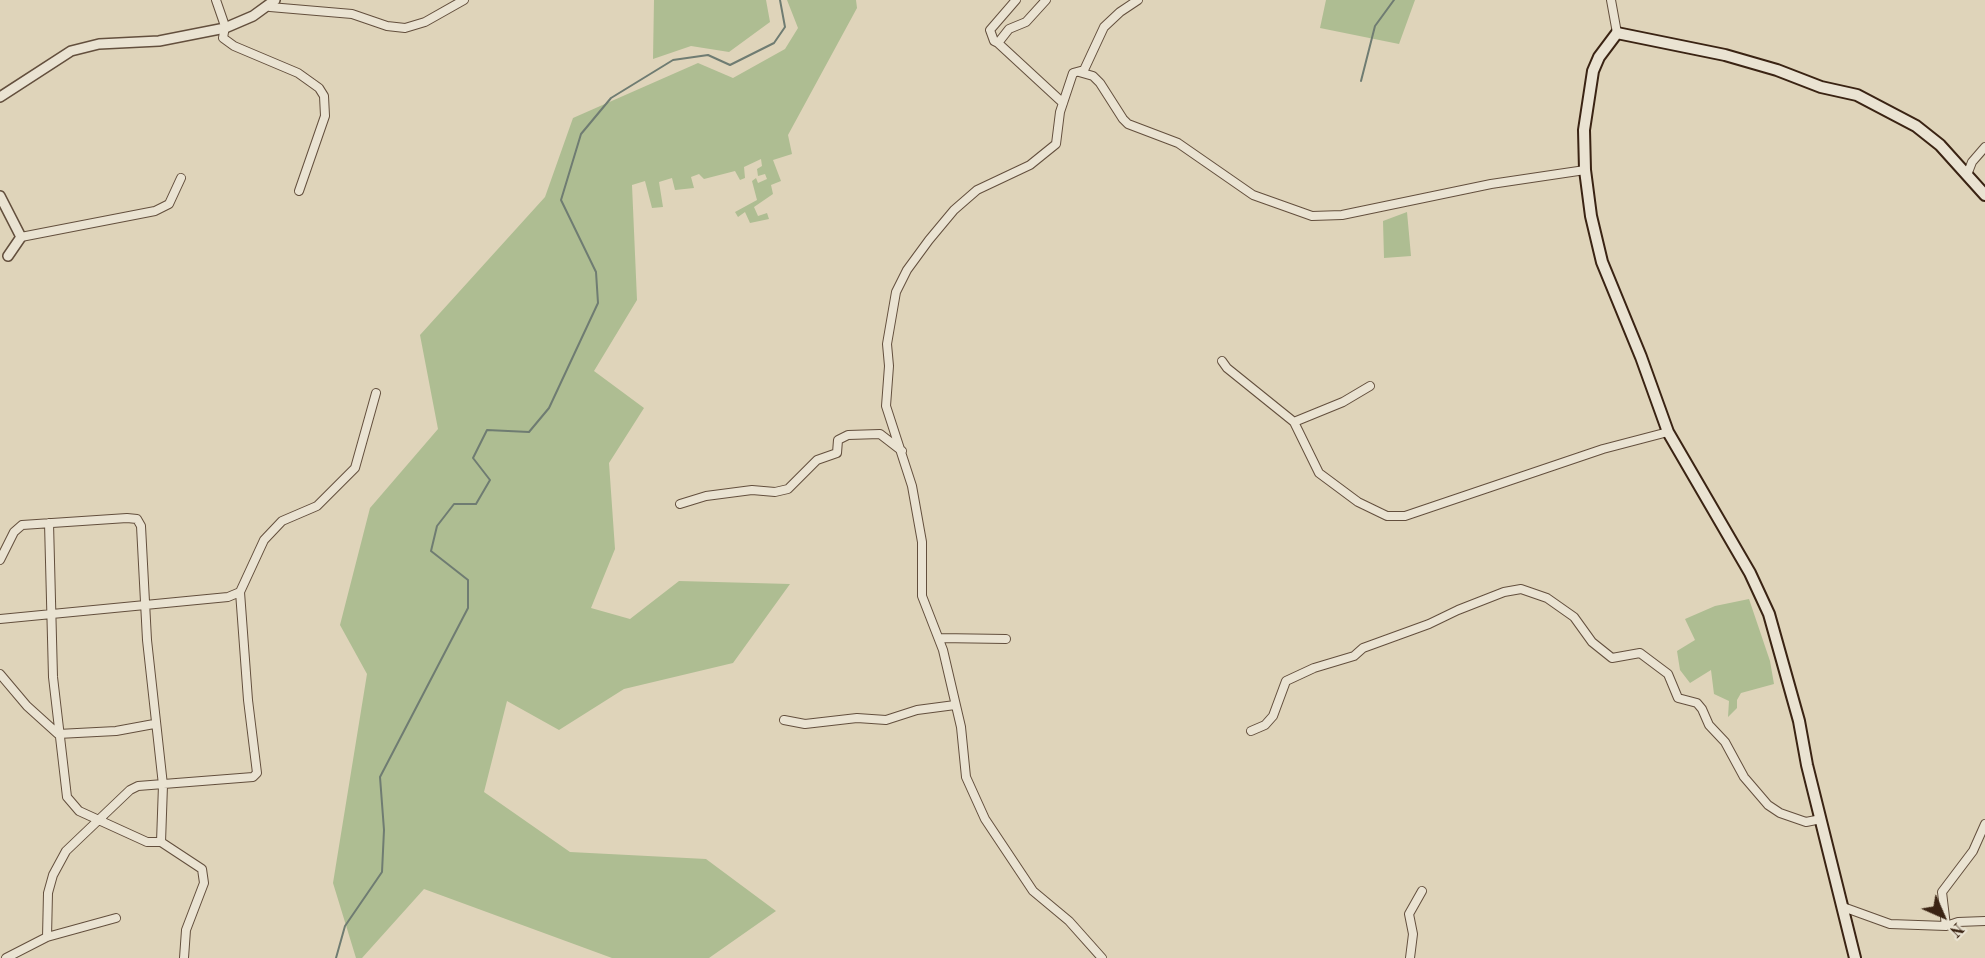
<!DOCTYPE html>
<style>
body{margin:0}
#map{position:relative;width:1985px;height:958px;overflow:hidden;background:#dfd4ba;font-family:"Old Standard TT",serif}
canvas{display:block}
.north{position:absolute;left:1913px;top:886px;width:60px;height:60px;-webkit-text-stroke:4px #eae3d2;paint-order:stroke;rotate:135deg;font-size:16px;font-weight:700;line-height:24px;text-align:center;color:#3a2313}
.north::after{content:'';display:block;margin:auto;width:21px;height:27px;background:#3a2313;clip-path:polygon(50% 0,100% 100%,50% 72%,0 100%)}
</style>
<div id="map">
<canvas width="1985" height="958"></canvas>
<div class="north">N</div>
</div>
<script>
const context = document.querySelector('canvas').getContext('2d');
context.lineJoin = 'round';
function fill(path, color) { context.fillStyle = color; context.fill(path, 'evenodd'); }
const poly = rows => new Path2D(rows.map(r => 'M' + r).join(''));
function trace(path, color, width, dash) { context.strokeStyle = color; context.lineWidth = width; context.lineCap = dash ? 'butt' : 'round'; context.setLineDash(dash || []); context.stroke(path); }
const green = poly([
 [654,0,766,0,770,22,729,52,691,46,653,59],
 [787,0,856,0,857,8,788,135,792,154,773,160,781,181,771,185,773,194,754,207,758,216,767,213,769,219,750,223,745,212,738,217,735,212,757,200,752,181,756,178,758,183,767,179,765,174,758,176,757,169,762,166,761,159,744,167,745,178,740,180,735,171,704,179,699,174,691,177,694,188,675,190,672,178,659,182,663,207,652,208,645,181,632,185,637,300,594,371,644,408,609,463,615,549,591,608,630,619,679,581,790,584,733,663,624,689,559,730,507,701,484,792,570,852,706,859,776,911,709,958,612,958,424,889,362,958,356,958,333,883,367,674,340,625,370,508,438,429,420,335,545,197,573,118,698,63,733,78,785,49,798,28],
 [1326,0,1415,0,1399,44,1320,28],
 [1407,212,1411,256,1384,258,1383,221],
 [1749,599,1770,661,1774,684,1741,693,1737,700,1737,708,1728,717,1729,701,1714,694,1711,670,1690,683,1680,670,1677,651,1695,640,1685,619,1715,606]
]);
const stream = poly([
 [1361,81,1375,26,1394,0],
 [336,958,345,926,382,872,384,830,380,777,468,608,468,580,431,551,437,526,454,504,476,504,490,480,473,458,487,430,529,432,549,408,598,303,596,272,561,200,581,134,611,98,673,60,708,55,730,65,774,43,785,27,780,0]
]);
const minor = poly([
 [216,0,225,26,223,38,234,46,298,73,319,88,324,96,325,116,299,191],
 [1016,0,990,30,994,41,998,43,1009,29,1026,22,1046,0],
 [1611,0,1617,33],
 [270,7,352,14,387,26,405,28,425,22,464,0],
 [998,43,1063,103],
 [1079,72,1093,76,1100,83,1123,119,1128,124,1178,143,1253,195,1312,216,1342,215,1491,184,1585,170],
 [1967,175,1972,162,1985,147],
 [21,237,155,211,169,204,181,178],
 [1222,361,1227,368,1294,422,1319,473,1358,502,1387,516,1405,516,1603,449,1668,432],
 [1294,422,1343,402,1370,386],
 [680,504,706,496,752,490,775,492,788,489,817,460,837,453,838,440,848,435,880,434,902,451],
 [49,523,53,677,67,797,79,811,147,842,161,842],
 [0,560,14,532,22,525,127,518,137,519,141,526,147,640,163,785,161,842,202,869,204,883,186,930,184,958],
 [0,619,228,597,240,592],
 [939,638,1006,639],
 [0,674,27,706,58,734,116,731,154,724],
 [784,720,805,724,857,718,886,720,917,710,955,705],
 [1251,731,1265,725,1273,716,1286,681,1314,668,1354,656,1363,648,1429,624,1458,610,1504,592,1521,589,1547,598,1574,617,1592,642,1612,658,1640,653,1668,674,1678,698,1697,703,1702,709,1709,725,1725,742,1744,777,1768,805,1780,813,1806,822,1821,819],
 [1843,907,1890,924,1946,926,1958,922,1985,921],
 [1946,926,1942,892,1973,851,1985,824],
 [47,937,48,893,53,875,66,851,130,790,138,786,253,777,257,773,248,700,240,592,264,540,282,521,317,506,355,468,376,393],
 [6,958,47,937,116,918],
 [1102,958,1069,921,1033,891,985,819,966,777,961,727,943,650,922,596,922,542,912,486,886,406,889,366,887,344,896,292,907,270,929,240,954,210,977,190,1030,165,1056,144,1060,112,1073,73,1084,70,1104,27,1120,12,1138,0],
 [1410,958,1413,934,1409,914,1422,891]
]);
const tertiary = poly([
 [0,97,71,51,99,44,159,41,225,28,253,16,275,0],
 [0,196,21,237,8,256]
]);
const secondary = poly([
 [1855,958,1807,765,1799,721,1769,614,1750,573,1668,432,1641,357,1602,262,1591,216,1585,170,1584,130,1593,71,1599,57,1617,33,1725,55,1777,70,1821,87,1857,95,1916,126,1940,145,1985,195]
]);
fill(green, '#aebd92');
trace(stream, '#6f7c72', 2);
trace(minor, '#634f3d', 10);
trace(tertiary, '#634f3d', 12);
trace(secondary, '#3a2313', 14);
trace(minor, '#eae3d2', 8);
trace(tertiary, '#eae3d2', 9);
trace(secondary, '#eae3d2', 10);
</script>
